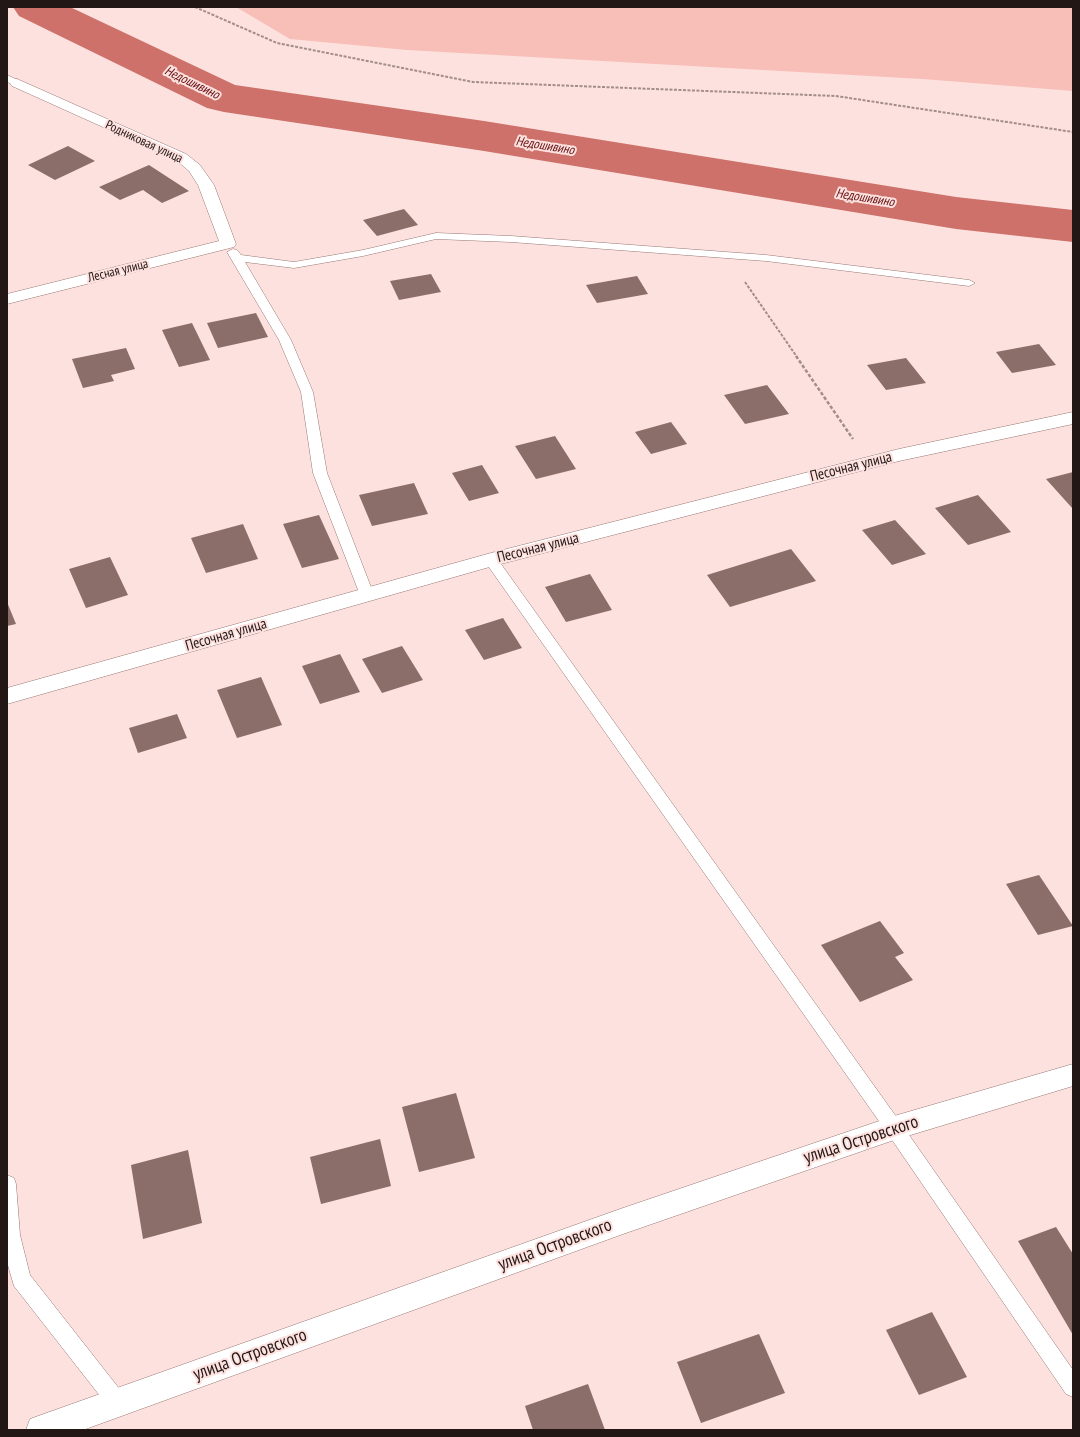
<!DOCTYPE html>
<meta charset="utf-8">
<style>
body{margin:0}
#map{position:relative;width:1080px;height:1437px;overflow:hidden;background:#fde1de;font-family:"PT Sans Narrow",sans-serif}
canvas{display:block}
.frame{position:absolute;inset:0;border:8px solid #231716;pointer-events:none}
</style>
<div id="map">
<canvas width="1080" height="1437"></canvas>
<div class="frame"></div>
</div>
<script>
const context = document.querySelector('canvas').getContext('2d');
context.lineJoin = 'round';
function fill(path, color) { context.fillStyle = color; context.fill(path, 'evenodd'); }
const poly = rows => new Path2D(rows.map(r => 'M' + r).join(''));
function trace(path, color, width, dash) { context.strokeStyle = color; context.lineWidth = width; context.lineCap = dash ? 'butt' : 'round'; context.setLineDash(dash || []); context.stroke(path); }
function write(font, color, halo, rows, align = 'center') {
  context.font = font + ' "PT Sans Narrow",sans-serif'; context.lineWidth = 4; context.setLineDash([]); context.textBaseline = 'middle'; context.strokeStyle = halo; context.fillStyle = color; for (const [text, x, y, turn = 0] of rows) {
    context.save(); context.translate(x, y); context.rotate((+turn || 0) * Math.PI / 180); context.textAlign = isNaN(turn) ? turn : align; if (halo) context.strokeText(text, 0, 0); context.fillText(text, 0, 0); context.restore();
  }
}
const green = poly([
 [236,7,1073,7,1073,91,923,79,407,50,290,39]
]);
const river = poly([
 [13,7,70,7,235,85,484,121,956,197,1073,210,1073,242,956,229,484,151,224,112,207,108,19,16,13,7]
]);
const building = poly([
 [68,146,95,161,55,180,28,165],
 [149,165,189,191,162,203,143,190,120,200,99,187],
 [404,209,418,225,377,236,363,220],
 [431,274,441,292,399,300,390,281],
 [637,276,648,294,597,303,586,285],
 [256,313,268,337,218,348,207,323],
 [192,323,210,360,179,367,162,330],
 [1039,344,1056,365,1012,373,996,352],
 [126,348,135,369,111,375,114,381,83,388,72,359],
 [906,358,926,383,886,390,867,365],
 [767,385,789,414,745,424,724,395],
 [671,422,687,444,651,454,635,432],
 [555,436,576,469,536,479,515,446],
 [482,465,499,493,469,501,452,473],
 [1073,472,1073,509,1046,479],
 [414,483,428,514,372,526,359,495],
 [978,495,1011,532,968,545,935,508],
 [319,515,339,559,302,568,283,524],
 [895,520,926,554,892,565,862,530],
 [243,524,258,559,206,573,191,538],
 [791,549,816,581,730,607,707,575],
 [110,557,128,595,86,608,69,569],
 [590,574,612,610,566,622,545,587],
 [7,602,16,624,7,626],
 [503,618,522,648,484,660,465,630],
 [402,646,423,680,382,693,362,659],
 [340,654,360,692,320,704,302,666],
 [261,677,282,725,237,738,217,690],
 [177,714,187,738,138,753,129,728],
 [1039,875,1073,926,1038,935,1006,884],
 [880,921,904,953,895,957,913,980,860,1002,821,945],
 [456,1093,475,1158,419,1172,402,1107],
 [380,1139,391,1186,321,1204,310,1157],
 [188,1150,202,1223,143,1239,131,1165],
 [1056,1227,1073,1254,1073,1335,1018,1241],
 [932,1312,967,1377,919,1395,886,1330],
 [759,1334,785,1393,701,1423,677,1362],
 [588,1384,605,1430,533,1430,525,1406]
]);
const pathFar1 = poly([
 [195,7,277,43,473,82,836,96,1073,132],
 [745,282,797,357]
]);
const path = poly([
 [796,356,853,439]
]);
const lane = poly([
 [7,75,20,81,22,83,17,86,7,82,7,75],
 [436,233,511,236,766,255,969,280,975,283,969,286,766,261,511,242,436,239,363,256,294,268,245,262,291,340,313,392,327,473,374,595,372,598,367,600,362,598,360,595,313,473,301,392,279,340,227,252,233,249,237,250,241,255,294,262,363,250,436,233],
 [491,555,496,557,900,1122,1073,1370,1073,1397,1066,1394,888,1134,486,563,484,560,486,557,491,555],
 [7,1175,14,1178,16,1184,20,1235,30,1275,125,1396,128,1403,125,1410,118,1413,111,1410,14,1286,7,1262,7,1175]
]);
const street = poly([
 [17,79,186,154,200,165,214,185,236,244,234,247,7,304,7,294,219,241,198,185,189,171,176,160,12,86,10,83,12,80,17,79],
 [1073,412,1073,424,899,461,493,566,7,704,7,688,491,553,899,449,1073,412],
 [1073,1064,1073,1086,894,1140,623,1234,83,1430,26,1430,30,1419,41,1415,623,1208,894,1116,1073,1064]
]);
const farWaternames = [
 ["Недошивино",192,83,26],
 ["Недошивино",545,146,9],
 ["Недошивино",865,198,9]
];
const farStreetnames = [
 ["Родниковая улица",144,142,25],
 ["Лесная улица",118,271,-14]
];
const streetNames = [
 ["Песочная улица",851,467,-14],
 ["Песочная улица",538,548,-14],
 ["Песочная улица",226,635,-16]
];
const nearStreetnames = [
 ["улица Островского",861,1140,-18],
 ["улица Островского",555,1245,-20],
 ["улица Островского",250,1355,-20]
];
fill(green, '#f8beb8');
fill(river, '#cd716a');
fill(building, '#8b6d69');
trace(lane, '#977874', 1);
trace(street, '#977874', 1);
trace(pathFar1, '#a28d8b', 2, [3, 1.5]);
trace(path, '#a28d8b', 2.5, [3.5, 2]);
fill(lane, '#fff');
fill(street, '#fff');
write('italic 13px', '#640e11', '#fde1de', farWaternames);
write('13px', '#231716', '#fde1de', farStreetnames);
write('15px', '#231716', '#fde1de', streetNames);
write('18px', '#231716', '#fde1de', nearStreetnames);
</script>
